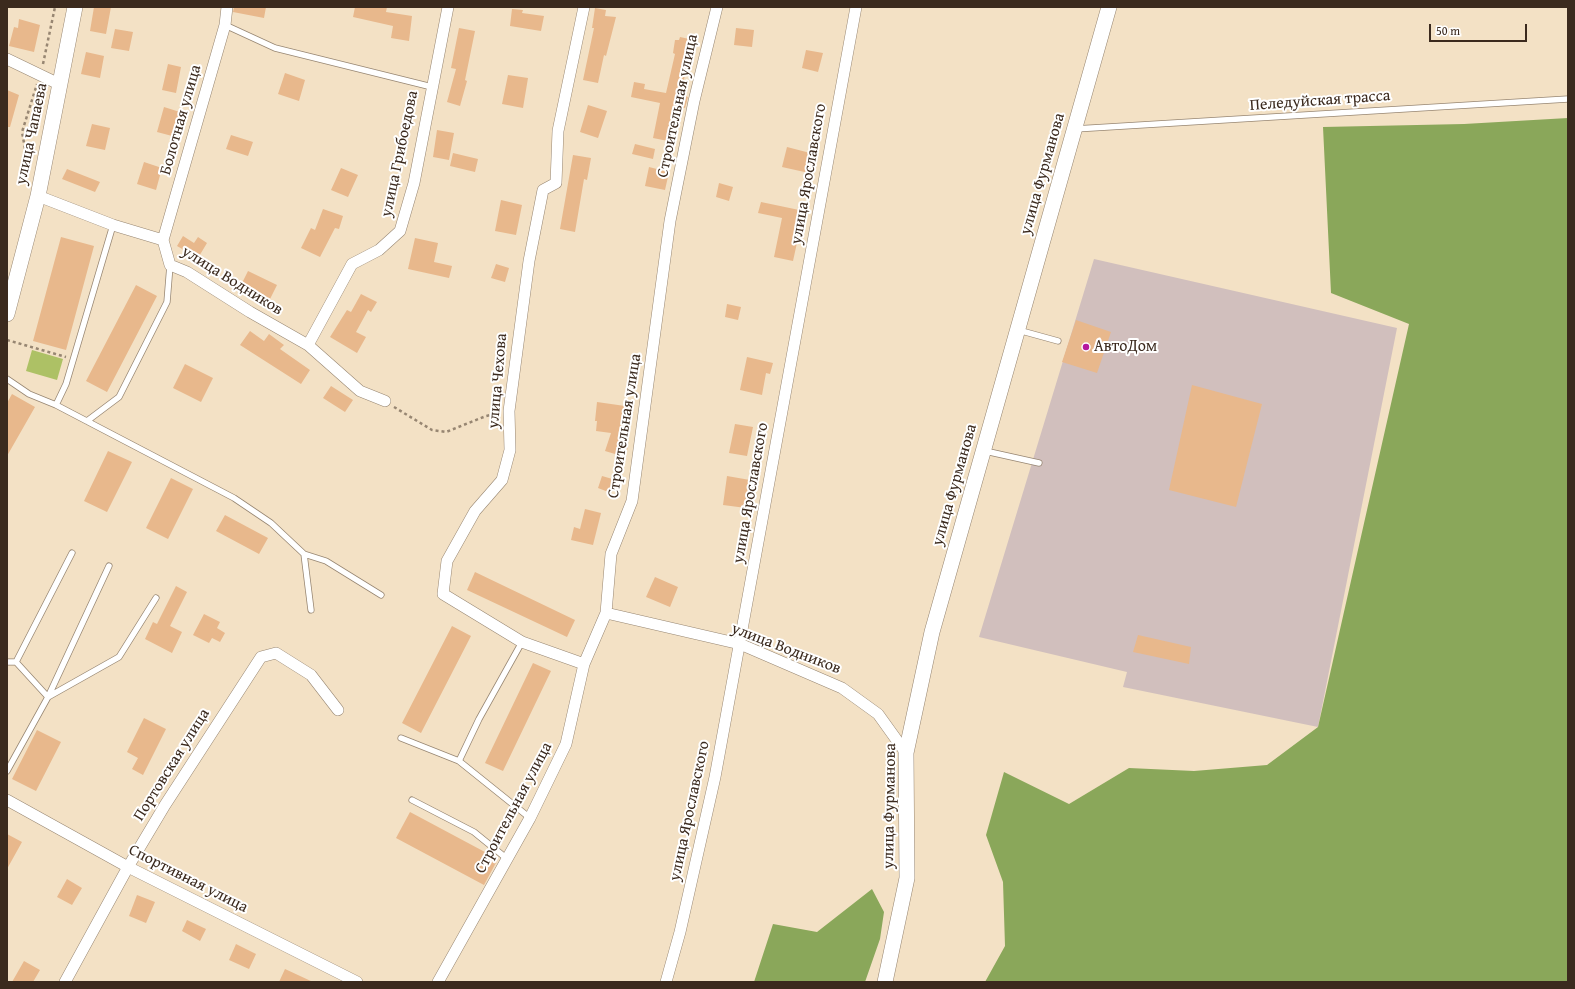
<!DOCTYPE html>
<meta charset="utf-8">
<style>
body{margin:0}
#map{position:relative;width:1575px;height:989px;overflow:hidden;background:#f3e1c5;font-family:"Gentium Book Plus",serif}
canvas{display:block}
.frame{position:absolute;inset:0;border:8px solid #3b2a1e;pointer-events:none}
.scale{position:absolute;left:1429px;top:24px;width:98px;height:18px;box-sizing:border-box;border:2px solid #3b2a1e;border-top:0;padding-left:5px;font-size:12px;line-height:14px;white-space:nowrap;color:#3b2a1e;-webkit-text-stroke:3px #fff;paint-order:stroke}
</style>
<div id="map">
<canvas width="1575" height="989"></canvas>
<div class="frame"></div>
<div class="scale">50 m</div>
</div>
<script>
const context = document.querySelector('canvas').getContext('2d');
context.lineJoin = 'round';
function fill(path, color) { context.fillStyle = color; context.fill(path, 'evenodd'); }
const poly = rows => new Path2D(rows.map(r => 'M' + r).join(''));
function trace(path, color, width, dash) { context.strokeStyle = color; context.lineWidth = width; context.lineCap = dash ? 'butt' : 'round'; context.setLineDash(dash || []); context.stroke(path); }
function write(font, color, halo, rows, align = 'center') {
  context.font = font + ' "Gentium Book Plus",serif'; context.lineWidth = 4; context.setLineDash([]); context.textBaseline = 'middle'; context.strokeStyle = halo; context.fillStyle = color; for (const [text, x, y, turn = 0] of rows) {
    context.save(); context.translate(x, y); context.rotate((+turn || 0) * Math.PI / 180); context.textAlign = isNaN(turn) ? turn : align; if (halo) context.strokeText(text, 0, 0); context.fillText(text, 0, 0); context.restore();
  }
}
const industrial = poly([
 [1094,259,1397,328,1318,727,1123,687,1127,672,979,637]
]);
const green = poly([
 [32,350,63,359,57,380,26,371]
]);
const forest = poly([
 [1568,118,1568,982,985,982,1005,946,1003,882,986,835,1004,772,1069,804,1129,768,1194,771,1267,765,1318,727,1409,324,1331,293,1323,127,1464,124],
 [872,889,884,912,880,939,865,982,754,982,773,924,817,932]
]);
const building = poly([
 [94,7,111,7,106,34,90,31],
 [234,7,266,7,264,18,233,12],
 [355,7,387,7,386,12,412,16,409,41,391,38,393,26,353,17],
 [595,8,606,10,605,16,616,17,606,56,604,55,598,83,583,80,594,28,592,28],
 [512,9,523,10,522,13,544,16,541,31,510,26],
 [19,19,40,25,34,52,9,46,14,27,18,28],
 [459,28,475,31,465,80,467,81,460,106,447,102,456,69,451,68],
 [736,28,754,30,752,47,734,45],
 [115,29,133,32,129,51,111,48],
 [680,37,694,40,680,95,688,97,685,108,680,107,673,142,653,138,660,103,631,97,634,82,645,84,644,89,666,93,675,54,673,53,675,40,679,40],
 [806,50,823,53,818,72,802,68],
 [86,52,104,56,100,78,81,74],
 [168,64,181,67,176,93,162,90],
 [285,73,305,80,299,101,278,94],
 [508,75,528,78,523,108,502,104],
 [7,90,19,95,10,127,7,127],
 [588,105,607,111,598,138,580,132],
 [164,107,183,113,176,137,157,132],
 [92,124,110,128,105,150,86,146],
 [437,130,454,133,449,160,433,157],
 [231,135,253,142,248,156,226,149],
 [635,144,655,149,653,159,632,154],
 [787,147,814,154,809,173,782,167],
 [453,153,478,159,475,172,450,166],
 [573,155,591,158,587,180,584,179,575,232,560,229],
 [144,162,162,168,156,190,137,184],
 [649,167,669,172,665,190,645,186],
 [341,168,358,175,348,197,331,190],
 [67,169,100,182,95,192,62,179],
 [719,183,733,187,729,201,716,197],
 [501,200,522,205,516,235,495,231],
 [761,202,804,211,793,261,774,257,782,218,758,213],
 [323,209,343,216,339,229,335,228,320,257,301,248,311,228,315,230],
 [183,236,194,243,198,237,207,243,198,258,177,246],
 [61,237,94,246,66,350,33,341],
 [415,238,438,243,434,262,452,266,449,278,408,269],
 [496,264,509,268,505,282,491,278],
 [248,271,277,285,270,299,241,285],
 [136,285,157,296,107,392,86,381],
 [361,294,377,302,371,312,368,310,356,332,366,337,357,353,330,337,347,310,351,312],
 [727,304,741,307,738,320,725,317],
 [1076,320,1111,332,1097,373,1062,362],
 [250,331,264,341,269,334,284,345,280,349,310,370,301,384,240,345],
 [747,357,773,363,770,374,766,373,762,395,740,390],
 [185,364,213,378,201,402,173,388],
 [1192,385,1262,404,1236,507,1169,490],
 [331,386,353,400,345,412,323,398],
 [12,394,35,407,7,456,7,403],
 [597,402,625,406,620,445,628,447,625,457,605,451,611,433,596,431,597,421,595,421],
 [735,424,753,427,747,456,729,453],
 [108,451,132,462,107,512,84,501],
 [602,476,616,480,611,493,598,488],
 [727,476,750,480,746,508,723,505],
 [171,478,193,489,168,539,146,528],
 [585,509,601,513,593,545,571,540,574,527,580,529],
 [225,515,268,538,259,554,216,531],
 [475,572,575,620,567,637,467,590],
 [655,577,678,587,670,607,646,597],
 [176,586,187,592,170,626,182,632,172,653,145,639,153,622,157,624],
 [204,614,220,622,217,628,225,633,220,642,212,638,209,643,193,635],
 [452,626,471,636,421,733,402,723],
 [1138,635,1191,647,1189,664,1133,652],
 [533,663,551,671,503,771,485,763],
 [144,718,166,729,143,775,132,769,138,758,127,752],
 [37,730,61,742,36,791,12,779],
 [410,812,498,859,484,885,396,838],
 [7,834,22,842,7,869],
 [67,879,82,888,72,905,57,897],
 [137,895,155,902,146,923,129,916],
 [187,920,206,929,200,941,182,931],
 [236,944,256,954,249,969,229,960],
 [24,961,40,970,33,982,12,982],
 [285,969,313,982,279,982]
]);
const path = poly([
 [43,64,55,7],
 [26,178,28,165,22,132,37,84],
 [7,340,66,357],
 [394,407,432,430,446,432,486,416,499,413]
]);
const service = poly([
 [225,25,275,48,432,87],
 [1075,129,1568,99],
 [1018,330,1058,341],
 [7,379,29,394,56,405,234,498,271,523,304,554,311,610],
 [56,405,66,384,113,225],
 [87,421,119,397,167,302,170,265],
 [985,451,1039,463],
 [72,553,16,662,48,697,109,566],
 [304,554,326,561,381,595],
 [522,642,479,719,459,761,530,818],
 [7,662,16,662],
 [401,738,459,761],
 [7,771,48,697,119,657,156,598],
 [412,800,474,832,506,858]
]);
const minor = poly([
 [584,7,558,131,556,183,543,190,529,261,509,411,510,450,502,480,475,511,447,561,443,594,522,642,584,664],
 [7,59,61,85],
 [38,196,113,225,163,240,170,265,187,272,250,312,308,345,360,391,385,401],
 [163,240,225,25,227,7],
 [308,345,352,264,379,250,400,231,414,183,448,7],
 [606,613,740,644,842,688,878,714,906,753],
 [7,800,128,867,357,982],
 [65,982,128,867,165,805,261,657,276,653,311,675,338,710],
 [438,982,530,818,566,744,584,664,606,613,611,554,632,501,670,221,694,101,717,7],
 [666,982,680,932,715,777,856,7]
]);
const secondary = poly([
 [7,314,38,196,75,7],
 [885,982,907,878,906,753,932,632,1109,7]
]);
const markers = [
 [1086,347,4,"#b5179e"]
];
const streetNames = [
 ["Пеледуйская трасса",1320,101,-4],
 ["Строительная улица",678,106,-78],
 ["Болотная улица",181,120,-74],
 ["улица Чапаева",32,134,-78],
 ["улица Грибоедова",400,154,-78],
 ["улица Ярославского",809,174,-80],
 ["улица Фурманова",1043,174,-74],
 ["улица Водников",232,281,32],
 ["улица Чехова",498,381,-85],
 ["Строительная улица",625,426,-81],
 ["улица Фурманова",955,485,-74],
 ["улица Ярославского",751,493,-80],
 ["улица Водников",786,649,21],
 ["Портовская улица",172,765,-58],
 ["улица Фурманова",890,806,-89],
 ["Строительная улица",514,808,-62],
 ["улица Ярославского",690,811,-78],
 ["Спортивная улица",188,879,27]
];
const poiNames = [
 ["АвтоДом",1094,347]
];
fill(industrial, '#d1bfbd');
fill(green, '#adc165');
fill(forest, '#8aa75a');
fill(building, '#e8b88c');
trace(service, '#978672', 7);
trace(minor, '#978672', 12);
trace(secondary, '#978672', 16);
trace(path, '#978672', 2.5, [3, 3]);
trace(service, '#fff', 5.5);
trace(minor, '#fff', 11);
trace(secondary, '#fff', 15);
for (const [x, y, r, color] of markers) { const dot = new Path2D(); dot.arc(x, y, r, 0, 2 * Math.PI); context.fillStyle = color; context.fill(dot); trace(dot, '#fff', 1.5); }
write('16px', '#3b2a1e', '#fff', streetNames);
write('16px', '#3b2a1e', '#fff', poiNames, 'left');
</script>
